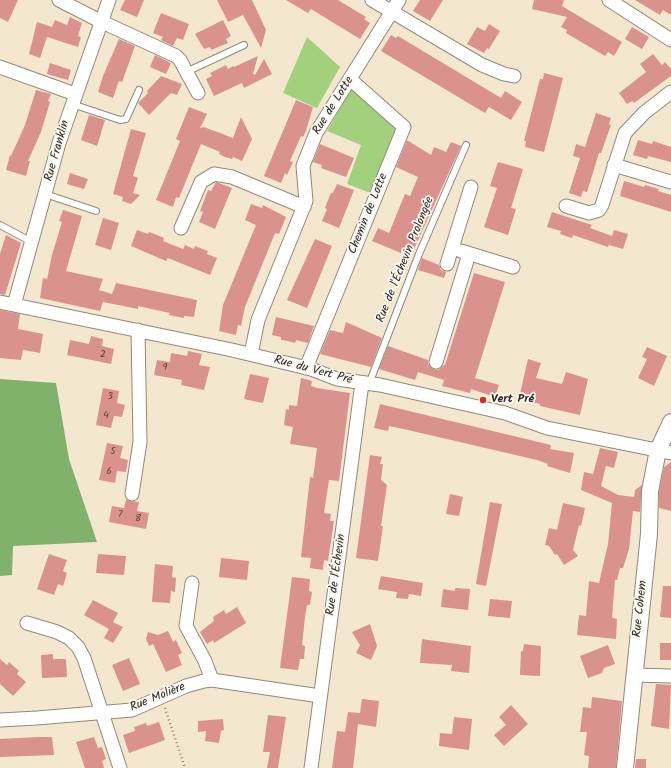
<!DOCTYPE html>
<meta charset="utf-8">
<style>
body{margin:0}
canvas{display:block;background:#f3e8cf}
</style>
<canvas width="671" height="768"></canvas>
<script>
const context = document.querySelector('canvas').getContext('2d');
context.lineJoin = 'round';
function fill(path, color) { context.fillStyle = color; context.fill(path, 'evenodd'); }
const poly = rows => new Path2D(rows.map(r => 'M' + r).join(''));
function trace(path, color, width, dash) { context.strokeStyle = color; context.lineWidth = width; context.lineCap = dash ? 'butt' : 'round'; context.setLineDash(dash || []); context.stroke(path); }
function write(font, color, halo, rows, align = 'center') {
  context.font = font + ' Kalam,sans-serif'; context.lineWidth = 3.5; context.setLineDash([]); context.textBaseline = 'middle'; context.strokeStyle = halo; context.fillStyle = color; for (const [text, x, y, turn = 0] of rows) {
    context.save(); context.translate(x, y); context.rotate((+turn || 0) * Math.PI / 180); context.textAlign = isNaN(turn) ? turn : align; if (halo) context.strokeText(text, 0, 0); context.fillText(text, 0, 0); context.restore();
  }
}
const green = poly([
 [307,37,340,67,317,108,283,93],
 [352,88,398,128,373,194,347,184,361,145,327,131]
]);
const forest = poly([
 [0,379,56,383,69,459,97,542,13,546,12,575,0,576]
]);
const building = poly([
 [0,0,18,0,8,22,0,18],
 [125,0,144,0,137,17,120,10],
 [217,0,252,0,266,30,261,48,243,15,228,22],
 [286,0,338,0,366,17,364,19,370,23,360,39,311,9,308,13],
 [420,0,443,0,430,21,413,11],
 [534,0,564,0,562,6,622,42,614,56,608,52,605,56,566,33,567,30,561,27,567,17,532,9],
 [635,0,671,0,671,15,663,10,660,15],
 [161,13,189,24,183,40,177,38,173,46,161,40,163,37,153,33],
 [70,17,82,23,78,36,81,37,78,47,47,37,40,58,29,54,37,22,52,27,55,20,67,25],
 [223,20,231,36,226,39,228,43,211,50,210,47,204,49,195,34],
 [489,24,500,31,489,49,487,48,484,53,467,44,477,27,485,31],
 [632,27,649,37,642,49,625,39],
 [391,35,396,38,398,36,501,98,505,91,522,102,511,120,489,107,485,113,381,51],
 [119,39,135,46,122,82,119,81,113,98,98,92,103,76],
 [653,54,662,65,665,62,671,69,671,76,634,103,632,101,627,104,619,93,646,72,640,64],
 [155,55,171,63,166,74,150,67],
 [258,56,253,74,255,75,264,59,272,74,244,88,242,83,214,96,206,79,212,76,210,73,226,65,228,69,233,66,234,67],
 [50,63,71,70,68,80,47,74],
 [544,73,563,78,544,152,525,147,526,141,524,141,540,79,543,79],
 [161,76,182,84,177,95,171,93,149,115,138,103,148,93,147,91],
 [36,90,51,94,48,101,50,102,41,132,28,161,30,161,26,176,6,170,10,155,11,156,25,125],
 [296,100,313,107,306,131,303,137,301,136,290,161,293,162,287,175,285,173,281,183,264,176],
 [189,107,207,114,200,128,204,127,233,138,241,117,252,139,242,161,233,157,232,159,225,157,219,154,220,152,201,144,179,198,176,197,173,207,156,200,180,141,176,139],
 [596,113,611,118,609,124,611,125,601,153,599,153,587,192,583,191,581,197,569,193,580,158,573,156,576,144,585,147],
 [89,115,105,120,97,146,81,140],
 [131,129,146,133,133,176,138,178,133,193,140,195,131,204,122,201,123,197,113,194],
 [407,140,431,155,434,147,446,152,451,142,461,146,413,251,403,247,401,253,372,241,378,228,389,233,405,194,410,196,418,177,396,167],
 [638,140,652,144,653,141,671,147,671,162,648,156,647,159,633,155],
 [320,144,354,158,346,177,321,168,322,165,313,162],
 [498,162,523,169,511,208,516,209,508,235,484,227,497,188,490,186],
 [70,173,88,179,84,189,67,184],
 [624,181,644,187,645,185,659,189,658,191,671,195,671,212,620,196],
 [216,182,232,188,215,229,199,222,203,212,200,211,208,190,211,191],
 [337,184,354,190,339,228,322,221,327,209,325,208,328,200,331,193,333,193],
 [251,204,262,208,263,205,286,217,279,234,275,233,245,307,241,326,238,325,236,335,219,331,223,305,256,225,245,220],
 [63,210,82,216,66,271,103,279,99,290,112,294,116,283,197,300,194,317,184,316,184,318,169,315,170,313,138,306,138,309,103,302,100,311,40,298,43,278,47,279,52,255,62,222,59,221],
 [552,212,592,225,590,228,612,236,608,247,573,235,572,238,560,234,561,231,547,227],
 [103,218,119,223,111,250,95,245],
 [137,230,148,234,149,232,157,235,164,238,163,241,183,249,185,245,194,249,195,246,208,251,207,254,217,258,210,275,168,258,166,261,131,246],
 [614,230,628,234,623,249,609,245],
 [6,235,21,243,5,295,0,294,0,254],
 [315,239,332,246,307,308,287,300],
 [422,258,439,265,441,270,446,272,444,278,418,270],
 [474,273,505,282,475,378,499,385,495,397,471,389,470,393,442,386,444,380,418,372,415,380,379,369,388,346,428,360,428,364,433,369,438,370,444,365,445,365],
 [0,310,20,314,18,329,43,334,40,353,23,350,21,360,0,358],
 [276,317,314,326,308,343,296,340,295,343,288,341,281,340,281,337,272,335],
 [346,322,382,338,371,367,320,354,330,330,343,333],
 [91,336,103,339,102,346,114,349,111,364,67,355,70,340,89,344],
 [647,347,667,356,654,386,638,378,647,359,642,357],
 [188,351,202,354,199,365,210,367,204,390,181,385,182,380,154,375,157,360,170,362,171,353,187,356],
 [528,359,541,363,536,378,562,384,566,372,588,379,580,415,540,406,540,404,519,398],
 [250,374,269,378,263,403,244,399],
 [301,378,312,381,311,386,317,388,350,393,339,481,329,480,324,513,331,514,330,521,334,521,328,561,324,560,323,570,310,568,311,558,301,557,310,477,313,478,317,448,290,444,293,427,284,425,286,409,289,410,289,405,297,406],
 [103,388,119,391,117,403,125,405,122,417,114,416,111,428,96,425],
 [380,404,551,445,550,449,574,453,570,473,547,466,548,464,537,460,408,430,389,426,388,431,374,428],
 [107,443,123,446,120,458,128,460,126,472,117,471,115,483,99,480],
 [600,448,618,452,614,468,606,466,601,486,618,495,634,497,635,490,642,485,640,512,633,511,629,549,623,568,620,568,617,580,615,580,612,618,617,619,616,639,577,635,579,615,586,616,589,581,599,583,608,544,612,503,581,490,584,472,593,474],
 [370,455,382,457,380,464,383,464,381,480,387,485,381,526,383,526,378,561,356,558],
 [671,462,671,511,659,508,659,492,664,467],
 [450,494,463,497,459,516,446,514],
 [126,500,139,502,137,511,149,513,146,529,109,522,112,506,124,508],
 [490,502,502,504,486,586,476,584],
 [563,503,585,508,581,526,579,525,573,550,578,556,564,565,557,554,555,555,549,546,545,545,549,528,557,530],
 [49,554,67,560,63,571,67,573,63,586,58,584,54,595,37,589],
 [98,554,126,556,124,575,96,573],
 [221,558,249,561,247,580,219,577],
 [155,564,173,566,172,577,176,578,175,592,171,591,170,603,152,602],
 [381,576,423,583,421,596,409,594,408,599,396,598,397,592,378,589],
 [292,577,310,579,309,591,312,592,310,605,307,605,305,617,302,645,305,646,304,659,300,659,298,670,280,668],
 [663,586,671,586,671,618,660,617],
 [455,588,470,589,468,610,441,607,443,589,455,591],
 [490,599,512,601,510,618,488,616],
 [93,600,118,613,113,622,123,627,113,643,104,638,109,629,84,615],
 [237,607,246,623,214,643,213,640,207,644,200,632,214,621,213,617,224,610,226,614],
 [370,624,377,646,371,660,356,653,360,645,352,632],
 [168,631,173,642,176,640,182,653,178,655,182,665,166,672,153,644,149,646,146,639,148,632,158,635],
 [422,639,471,646,469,673,451,671,452,665,420,663],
 [660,643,671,643,671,660,660,660],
 [524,644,541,646,540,676,520,675,521,651,523,651],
 [608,645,615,664,604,668,602,673,588,678,580,656],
 [53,654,53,659,66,659,67,677,42,678,41,655],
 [129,658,140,684,123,691,112,665],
 [0,659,7,665,9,662,19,671,17,674,26,682,13,696,0,684],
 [656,684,671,685,669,729,651,726],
 [592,697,622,701,616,768,588,768,589,756,584,755,587,732,580,732,583,707,591,708],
 [362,699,379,701,376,727,358,724,353,768,332,768,337,731,345,732,348,712,360,713],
 [511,705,528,724,504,746,494,735,506,725,499,717],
 [268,715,286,717,278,768,267,768,270,752,263,752],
 [454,717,472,719,469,750,439,746,440,733,452,734],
 [223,719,224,730,221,731,219,743,205,741,206,731,198,732,198,721],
 [159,722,165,740,129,753,123,735,135,731,134,727,146,723,147,726],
 [37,737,52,737,54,755,0,757,0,739],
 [94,737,98,748,102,747,106,759,102,761,104,768,85,768,76,742],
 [636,759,646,759,646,768,635,768]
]);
const path = poly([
 [165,708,185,768]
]);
const service = poly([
 [186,72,244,45],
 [72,104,120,120,126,119,139,90],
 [45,194,96,211],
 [0,225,32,242],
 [369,384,419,254,466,145]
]);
const minor = poly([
 [59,0,100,21,176,56,180,60,198,93],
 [372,0,482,65,504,74,514,76],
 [609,0,671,40],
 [0,67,75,94],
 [614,165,671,182],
 [566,206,589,213,599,210,602,205,625,133,644,113,671,92],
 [181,228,201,182,214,174,232,177,304,207],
 [461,251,513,267],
 [447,264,471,187],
 [0,302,232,350,311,369,337,379,380,385,505,413,547,428,671,453],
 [14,305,59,143,109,0],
 [251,354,258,320,306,201,303,166,316,133,399,0],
 [436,362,469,254],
 [306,368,404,127,350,79],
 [132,494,140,442,138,330],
 [192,583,186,626,205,661,212,680],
 [27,623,57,632,69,638,78,647,84,658,120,768],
 [634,675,671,676],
 [0,720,37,718,132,710,186,686,204,681,212,680,320,696],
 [311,768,362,383]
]);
const tertiary = poly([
 [625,768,649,534,650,491,658,450,671,422]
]);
const markers = [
 [483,400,4,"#c8321e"]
];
const numberNames = [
 ["2",103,355],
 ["9",165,368],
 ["3",110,397],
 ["4",106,416],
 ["5",113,452],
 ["6",109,472],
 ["7",120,515],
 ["8",138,519]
];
const streetNames = [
 ["Rue de Lotte",334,106,-58],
 ["Rue Franklin",58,151,-74],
 ["Chemin de Lotte",369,214,-68],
 ["Rue de l'Échevin Prolongée",406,260,-68],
 ["Rue du Vert Pré",313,371,15],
 ["Rue de l'Échevin",337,575,-82],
 ["Rue Cohem",641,609,-84],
 ["Rue Molière",158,698,-22]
];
const poiNames = [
 ["Vert Pré",491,400]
];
fill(green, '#a2d07d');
fill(forest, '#81b26c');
fill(building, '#da928f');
trace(service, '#8f8a7d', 8);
trace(minor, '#8f8a7d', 15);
trace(tertiary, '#8f8a7d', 18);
trace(path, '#8f8a7d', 2.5, [1, 3]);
trace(service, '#fff', 6);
trace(minor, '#fff', 13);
trace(tertiary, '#fff', 16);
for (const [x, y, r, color] of markers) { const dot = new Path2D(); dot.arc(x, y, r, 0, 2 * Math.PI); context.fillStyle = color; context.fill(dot); trace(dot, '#fbf7ec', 1.5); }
write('10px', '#574544', null, numberNames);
write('12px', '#2b2b2b', '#fbf7ec', streetNames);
write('bold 12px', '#2b2b2b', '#fbf7ec', poiNames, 'left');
</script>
